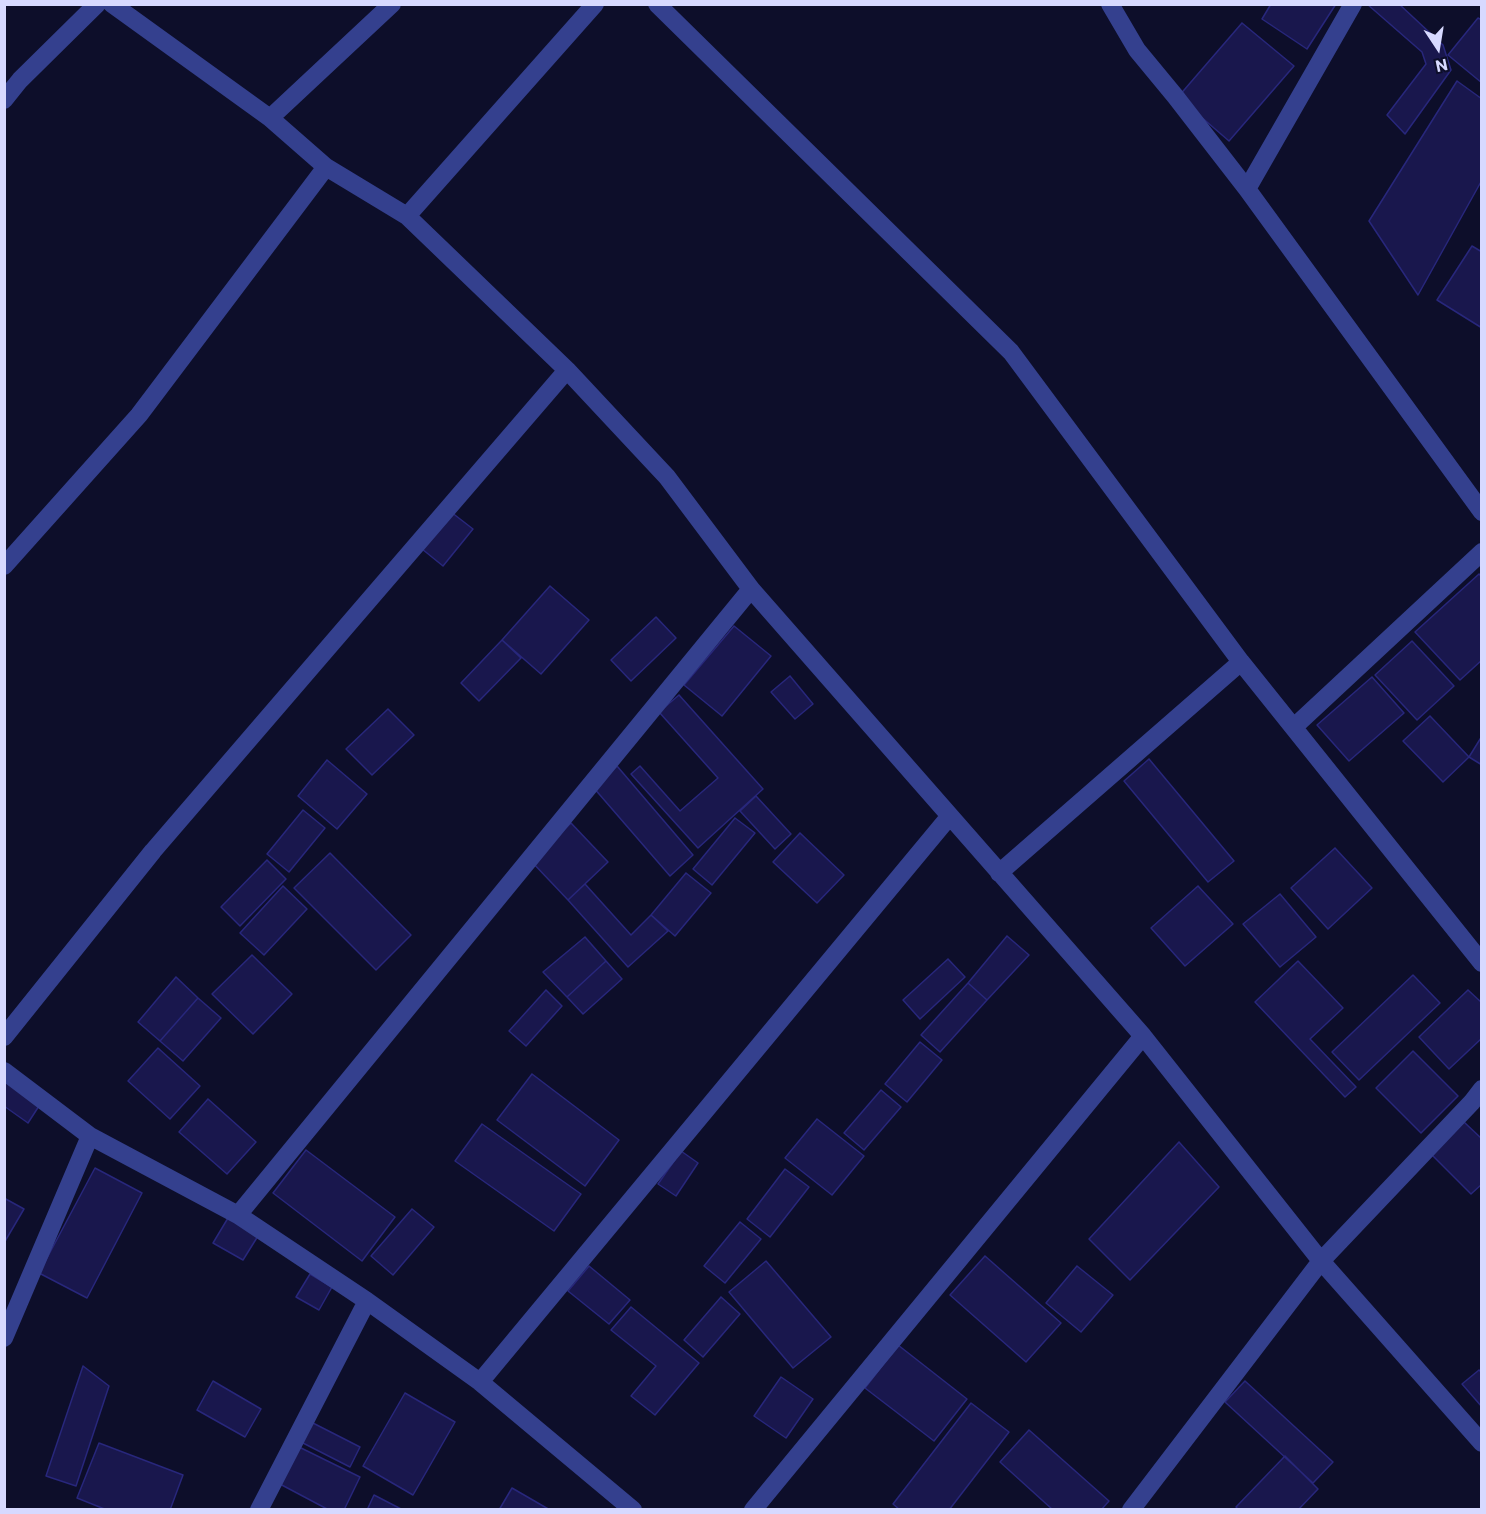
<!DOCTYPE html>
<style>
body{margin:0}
#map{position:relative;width:1486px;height:1514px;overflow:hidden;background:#0d0e2a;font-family:Commissioner,sans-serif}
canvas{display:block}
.frame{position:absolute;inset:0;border:6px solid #d7d9ff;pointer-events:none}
.north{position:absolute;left:1408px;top:18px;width:60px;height:60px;-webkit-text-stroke:4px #0d0e2a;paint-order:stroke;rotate:168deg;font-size:16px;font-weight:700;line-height:24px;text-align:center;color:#d7d9ff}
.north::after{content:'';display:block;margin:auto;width:21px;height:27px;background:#d7d9ff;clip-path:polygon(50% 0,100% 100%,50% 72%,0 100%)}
</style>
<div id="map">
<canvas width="1486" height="1514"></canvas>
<div class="frame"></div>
<div class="north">N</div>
</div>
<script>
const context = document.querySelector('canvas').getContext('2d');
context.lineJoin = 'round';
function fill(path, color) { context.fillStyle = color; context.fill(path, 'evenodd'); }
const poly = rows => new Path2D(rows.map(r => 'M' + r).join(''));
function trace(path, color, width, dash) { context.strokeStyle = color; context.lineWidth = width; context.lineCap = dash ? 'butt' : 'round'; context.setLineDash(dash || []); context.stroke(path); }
const building = poly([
 [1271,4,1336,4,1307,49,1262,19,1271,4],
 [1367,4,1399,4,1443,45,1451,70,1405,134,1387,115,1426,64,1422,52,1367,4],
 [1478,18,1482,20,1482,83,1448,55,1478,18],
 [1242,23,1294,66,1229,141,1178,97,1242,23],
 [1457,81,1482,99,1482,180,1418,295,1369,221,1457,81],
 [1472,246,1482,252,1482,328,1437,300,1472,246],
 [451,512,473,529,443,566,422,549,451,512],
 [1479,574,1482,577,1482,660,1460,680,1415,632,1479,574],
 [550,586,589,620,541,674,502,640,550,586],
 [656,617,676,638,631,681,611,660,656,617],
 [734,626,771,656,722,716,684,685,734,626],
 [502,640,521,658,479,701,461,683,502,640],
 [1412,641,1454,686,1417,720,1375,675,1412,641],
 [790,676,813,704,795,719,771,692,790,676],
 [1372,677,1404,713,1349,761,1317,725,1372,677],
 [679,695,763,789,698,848,631,774,640,766,680,811,718,778,659,712,679,695],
 [388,709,414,735,372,775,346,749,388,709],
 [1430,716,1469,757,1443,782,1403,741,1430,716],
 [1482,736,1482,765,1469,757,1482,736],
 [1149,759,1234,861,1208,882,1124,781,1149,759],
 [327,760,367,794,337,829,298,796,327,760],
 [617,766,693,855,670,876,593,787,617,766],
 [756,796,791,834,775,849,740,811,756,796],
 [303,810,325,828,289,872,267,854,303,810],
 [735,818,755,833,712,885,693,869,735,818],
 [571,823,608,862,568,900,531,861,571,823],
 [800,833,844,875,817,903,773,862,800,833],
 [1335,848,1372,888,1328,929,1291,888,1335,848],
 [330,853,411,935,376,970,294,888,330,853],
 [267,860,286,879,240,926,221,907,267,860],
 [686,873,711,893,675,936,651,915,686,873],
 [585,884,631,935,651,915,668,931,628,967,568,900,585,884],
 [283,886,307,909,264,955,240,933,283,886],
 [1198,886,1233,924,1185,966,1151,928,1198,886],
 [1280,894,1316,937,1280,967,1243,924,1280,894],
 [1007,936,1029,955,987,1000,968,983,1007,936],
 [585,937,606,961,567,997,543,972,585,937],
 [252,955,292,994,253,1034,212,994,252,955],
 [948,959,965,977,920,1019,903,1000,948,959],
 [606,961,622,979,583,1014,567,997,606,961],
 [1298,961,1343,1008,1310,1039,1356,1087,1345,1097,1255,1002,1298,961],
 [1413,975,1440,1003,1359,1080,1332,1052,1413,975],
 [176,977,198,998,160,1041,138,1022,176,977],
 [968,983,987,1000,940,1052,921,1035,968,983],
 [546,990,562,1006,526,1046,509,1031,546,990],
 [1468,990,1482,1003,1482,1038,1449,1069,1419,1037,1468,990],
 [198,998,221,1018,183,1061,160,1041,198,998],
 [920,1042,942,1060,907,1102,885,1084,920,1042],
 [158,1048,200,1086,170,1119,128,1081,158,1048],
 [1413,1051,1458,1096,1421,1133,1376,1088,1413,1051],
 [532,1074,619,1140,585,1186,497,1120,532,1074],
 [4,1081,39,1106,28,1123,4,1106,4,1081],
 [881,1090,901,1107,864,1150,844,1133,881,1090],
 [208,1099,256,1142,227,1174,179,1132,208,1099],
 [817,1119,864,1156,832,1195,785,1158,817,1119],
 [1464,1122,1482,1139,1482,1184,1471,1194,1431,1154,1464,1122],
 [482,1124,581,1194,554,1231,455,1161,482,1124],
 [1179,1142,1219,1187,1130,1280,1089,1239,1179,1142],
 [306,1150,395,1217,362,1261,273,1193,306,1150],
 [681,1151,698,1163,676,1196,658,1184,681,1151],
 [95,1168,142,1193,87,1298,39,1273,95,1168],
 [785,1169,809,1187,770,1237,747,1219,785,1169],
 [4,1198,24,1209,4,1243,4,1198],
 [412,1209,434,1227,393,1275,371,1256,412,1209],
 [228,1218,258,1236,243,1260,213,1243,228,1218],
 [740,1222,761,1239,725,1283,704,1266,740,1222],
 [985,1256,1061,1323,1026,1362,950,1295,985,1256],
 [766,1261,831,1337,793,1368,729,1292,766,1261],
 [589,1266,630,1300,609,1324,568,1291,589,1266],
 [1077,1266,1113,1295,1081,1332,1046,1303,1077,1266],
 [310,1274,332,1287,319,1310,296,1297,310,1274],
 [721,1297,740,1314,703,1357,684,1340,721,1297],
 [631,1307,699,1363,655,1415,631,1396,656,1366,611,1330,631,1307],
 [898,1345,967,1399,934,1441,865,1388,898,1345],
 [83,1366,109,1386,76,1486,46,1476,83,1366],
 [1479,1370,1482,1373,1482,1407,1462,1384,1479,1370],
 [781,1377,813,1399,786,1438,754,1416,781,1377],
 [213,1381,261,1409,245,1437,197,1410,213,1381],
 [1245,1381,1333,1462,1313,1483,1225,1402,1245,1381],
 [405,1393,455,1422,413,1495,363,1466,405,1393],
 [971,1403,1009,1432,949,1510,900,1510,893,1504,971,1403],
 [311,1422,360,1447,350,1467,301,1442,311,1422],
 [1029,1430,1109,1501,1101,1510,1053,1510,1000,1462,1029,1430],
 [99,1443,183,1475,170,1510,107,1510,77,1498,99,1443],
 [297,1446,360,1477,344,1510,329,1510,278,1483,297,1446],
 [1285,1456,1318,1489,1298,1510,1239,1510,1236,1507,1285,1456],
 [512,1488,550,1510,499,1510,512,1488],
 [374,1495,403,1510,367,1510,374,1495]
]);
const minor = poly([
 [112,4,270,118,326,167,407,216,567,370,667,477,751,589,1143,1036,1321,1261,1482,1443],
 [657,4,1011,352,1241,662,1482,963],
 [1110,4,1137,50,1175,96,1247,189,1482,512],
 [4,100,20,80,97,4],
 [270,118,392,4],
 [1247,189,1353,4],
 [407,216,595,4],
 [4,566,139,415,326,167],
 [1294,727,1482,552],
 [999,873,1241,662],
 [4,1037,153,851,567,370],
 [4,1071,90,1136,238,1215,367,1301,480,1382,633,1510],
 [238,1215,751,589],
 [4,1338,90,1136],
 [480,1382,949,817],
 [259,1510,367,1301],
 [753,1510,1143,1036],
 [1131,1510,1321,1261,1472,1102,1482,1089]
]);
fill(building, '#19174d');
trace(building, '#28277c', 1.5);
trace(minor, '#34408e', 18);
</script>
